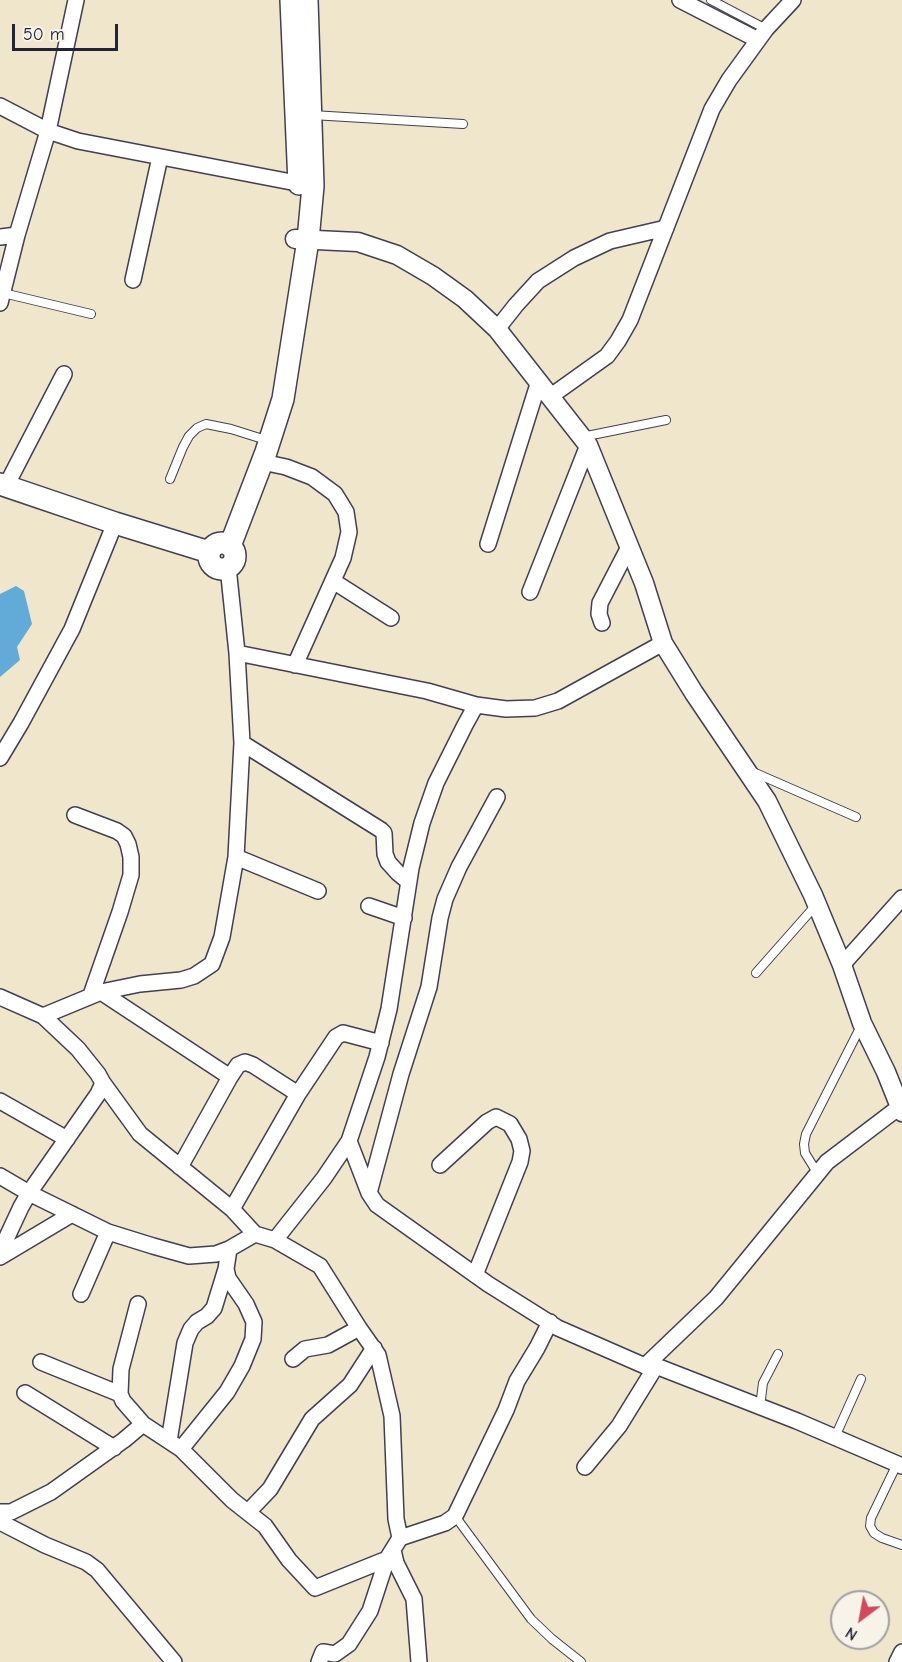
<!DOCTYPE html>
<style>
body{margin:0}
#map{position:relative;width:902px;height:1662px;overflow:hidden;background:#efe6cc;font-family:"Comic Neue",sans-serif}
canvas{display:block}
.north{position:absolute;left:830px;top:1590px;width:60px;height:60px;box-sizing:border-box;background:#f7f3e8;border:2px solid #a29fa3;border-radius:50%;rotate:212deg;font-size:16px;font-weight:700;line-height:24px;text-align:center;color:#22223b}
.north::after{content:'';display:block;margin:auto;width:21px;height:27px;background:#d1495b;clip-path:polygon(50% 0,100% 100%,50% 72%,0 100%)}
.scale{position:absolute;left:12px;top:24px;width:106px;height:27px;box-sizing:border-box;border:3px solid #22223b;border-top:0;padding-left:8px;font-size:18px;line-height:21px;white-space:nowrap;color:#22223b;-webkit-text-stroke:4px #f7f3e8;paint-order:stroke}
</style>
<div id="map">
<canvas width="902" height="1662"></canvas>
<div class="north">N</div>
<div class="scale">50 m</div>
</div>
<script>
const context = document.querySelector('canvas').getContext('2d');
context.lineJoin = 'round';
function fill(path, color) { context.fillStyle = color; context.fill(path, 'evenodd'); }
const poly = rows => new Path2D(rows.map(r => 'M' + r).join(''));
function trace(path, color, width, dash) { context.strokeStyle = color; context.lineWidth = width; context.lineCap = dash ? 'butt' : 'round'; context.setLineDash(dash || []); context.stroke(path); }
const water = poly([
 [16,586,24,591,32,624,17,647,20,660,0,677,0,594]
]);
const service = poly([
 [711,0,766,29],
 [312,115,463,124],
 [3,293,91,314],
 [582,437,666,420],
 [170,479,183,447,189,436,197,428,206,424,231,429,266,440],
 [753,772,856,817],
 [756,973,816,905],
 [818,1174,805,1153,804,1144,806,1134,862,1024],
 [760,1407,763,1383,778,1354],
 [835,1437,861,1379],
 [897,1464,871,1518,870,1526,874,1533,882,1538,902,1545],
 [455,1516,531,1619,552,1639,581,1662]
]);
const minor = poly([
 [680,0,758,40],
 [0,106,48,131,76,0],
 [0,237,17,235],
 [133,280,160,157],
 [0,303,17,235,48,131,78,141,307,185],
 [497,329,516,305,538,281,574,258,610,241,666,228],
 [551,396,607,356,618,341,630,320,712,109,729,80,766,29,793,0],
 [262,462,286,467,312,477,335,494,346,512,349,532,343,558,295,665],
 [6,486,64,374],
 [488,544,539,381],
 [333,581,391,618],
 [530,592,588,445],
 [602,623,599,614,600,603,629,547],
 [237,653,427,691,476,705,506,709,535,708,558,701,663,643],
 [242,743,381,830,384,833,385,854,388,862,398,873,409,882],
 [0,758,21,723,72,629,115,523],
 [75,815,117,831,124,836,128,844,131,857,131,875,120,912,91,995],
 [236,857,318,891],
 [369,906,404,918],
 [842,965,902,898],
 [101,992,230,1077,180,1167],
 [0,997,43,1016,78,1049,98,1074,103,1083,98,1094,29,1193,21,1207,0,1252],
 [43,1016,101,992,140,984,181,980,194,976,212,964,222,937,236,857,242,743,237,653,228,567],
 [230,1077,238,1065,245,1062,253,1065,298,1094],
 [103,1083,140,1134,232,1209,255,1234,275,1240,324,1178,349,1141,377,1057,389,1009,411,868,422,823,436,783,465,725,476,705],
 [0,1101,67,1139],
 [349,1141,369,1193,377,1205,488,1284,558,1328,645,1366,656,1366,797,1421,902,1466],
 [440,1165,487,1122,496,1117,510,1124,519,1139,522,1151,520,1162,475,1275],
 [0,1176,29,1193,108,1232,153,1246,189,1256,216,1254,229,1249],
 [369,1193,401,1074,429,987,440,918,445,899,459,867,497,797],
 [232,1209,298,1094,336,1037,343,1033,381,1043],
 [0,1257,72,1214],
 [81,1294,108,1232],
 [138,1304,121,1369,120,1394,123,1401,143,1424],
 [293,1359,305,1349,328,1345,359,1328],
 [41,1362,120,1394],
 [645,1366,716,1298,827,1162,902,1105],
 [25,1393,114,1448],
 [169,1441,185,1343,191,1329,197,1322,207,1316,214,1308,226,1269],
 [181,1449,227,1392,242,1366,253,1339,254,1322,246,1304,228,1278,226,1269,229,1249,255,1234],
 [585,1467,619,1426,656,1366],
 [0,1512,11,1512,51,1492,124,1440,143,1424,181,1449,232,1500,265,1526,289,1560,315,1588,387,1559,400,1538,396,1519,392,1416,378,1355,359,1328,320,1266,275,1240],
 [248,1512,270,1489,312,1419,350,1385,374,1348],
 [0,1522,45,1545,86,1562,97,1570,174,1662],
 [400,1538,445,1523,455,1516,506,1410,517,1381,537,1348,550,1322],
 [393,1550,396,1563,414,1599,419,1662],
 [319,1662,323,1652,335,1654,349,1644,370,1611,387,1559],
 [897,1662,902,1652]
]);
const tertiary = poly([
 [295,239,358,242,397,255,433,276,465,299,497,329,588,445,644,583,663,643,694,693,767,801,813,895,842,965,862,1023,886,1072,902,1112]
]);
const secondary = poly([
 [291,0,299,184],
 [0,484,115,523,209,552],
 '209 556a13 13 0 1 1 26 0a13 13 0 1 1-26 0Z',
 [230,546,266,452,283,399,308,240,313,186,307,0]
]);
fill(water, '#62abd9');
trace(service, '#413f51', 10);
trace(minor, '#413f51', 18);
trace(tertiary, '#413f51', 21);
trace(secondary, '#413f51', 24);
trace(service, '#fff', 8);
trace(minor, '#fff', 15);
trace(tertiary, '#fff', 18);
trace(secondary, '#fff', 21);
</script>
